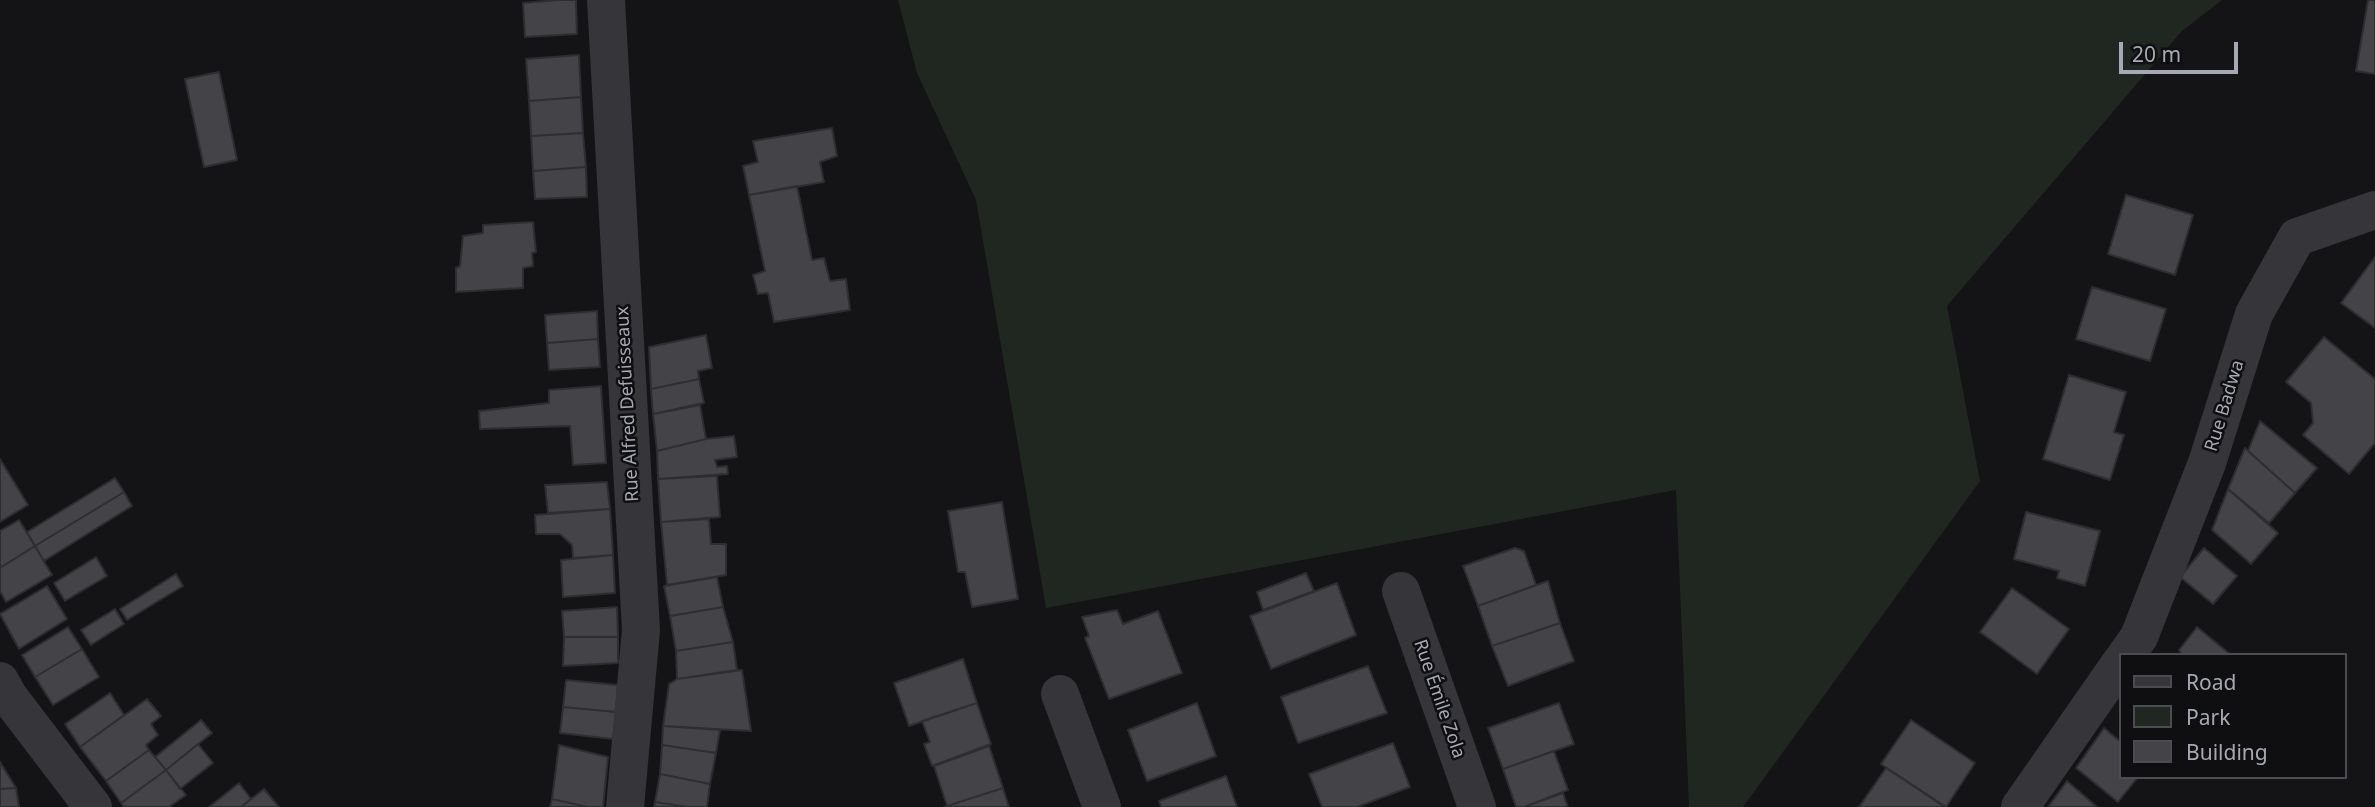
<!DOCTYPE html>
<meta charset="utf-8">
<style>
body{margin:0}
#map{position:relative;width:2375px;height:807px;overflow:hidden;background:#141315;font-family:"Noto Sans",sans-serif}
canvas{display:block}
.legend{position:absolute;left:2119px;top:653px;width:228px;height:126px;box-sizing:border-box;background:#0f0e10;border:2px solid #4b4c52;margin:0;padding:9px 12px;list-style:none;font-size:21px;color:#a6a9b4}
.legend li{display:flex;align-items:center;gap:14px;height:35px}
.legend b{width:35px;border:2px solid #4b4c52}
.scale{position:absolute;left:2119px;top:42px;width:119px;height:32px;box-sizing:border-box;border:4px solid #a6a9b4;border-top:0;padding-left:9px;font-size:21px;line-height:24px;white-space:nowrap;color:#a6a9b4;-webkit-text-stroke:5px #0f0e10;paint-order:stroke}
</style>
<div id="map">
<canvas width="2375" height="807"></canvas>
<ul class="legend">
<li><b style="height:9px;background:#35353a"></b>Road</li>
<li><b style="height:19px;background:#202721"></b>Park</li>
<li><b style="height:19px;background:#434348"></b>Building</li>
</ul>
<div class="scale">20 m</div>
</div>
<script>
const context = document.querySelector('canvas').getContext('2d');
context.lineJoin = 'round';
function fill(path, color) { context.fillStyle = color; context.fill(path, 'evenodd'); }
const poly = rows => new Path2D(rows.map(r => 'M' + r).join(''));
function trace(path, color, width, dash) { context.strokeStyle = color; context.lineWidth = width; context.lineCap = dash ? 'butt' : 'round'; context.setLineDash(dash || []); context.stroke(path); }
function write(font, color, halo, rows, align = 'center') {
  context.font = font + ' "Noto Sans",sans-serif'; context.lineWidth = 5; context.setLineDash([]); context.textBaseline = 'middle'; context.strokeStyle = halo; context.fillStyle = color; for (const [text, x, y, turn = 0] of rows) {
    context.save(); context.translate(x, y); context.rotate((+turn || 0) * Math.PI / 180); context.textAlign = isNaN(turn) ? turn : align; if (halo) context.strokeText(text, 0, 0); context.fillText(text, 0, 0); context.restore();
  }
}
const green = poly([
 [898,0,2222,0,2182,31,1947,306,1980,481,1743,807,1689,807,1676,490,1046,608,976,200,917,73]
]);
const building = poly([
 [557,0,576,0,577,34,525,37,523,3,557,0],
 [2368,0,2375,0,2375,74,2356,71,2368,0],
 [579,55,581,97,529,101,526,59,579,55],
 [219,72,237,160,204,167,185,79,219,72],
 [581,97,583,133,531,136,529,101,581,97],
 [832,128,837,156,820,162,824,182,749,195,743,166,758,162,753,141,832,128],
 [583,133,586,167,533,171,531,136,583,133],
 [586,167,587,197,535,199,533,171,586,167],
 [797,186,812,260,824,258,830,281,846,279,850,310,774,322,768,293,758,294,753,275,765,271,749,195,797,186],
 [2126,195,2193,215,2175,275,2108,254,2126,195],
 [533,222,536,252,532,253,533,266,523,268,523,288,456,292,456,268,460,266,463,236,483,233,483,225,533,222],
 [2375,257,2375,328,2341,303,2375,257],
 [2092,287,2166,309,2150,361,2076,339,2092,287],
 [597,311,598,339,547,343,545,315,597,311],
 [706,335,712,368,698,371,699,379,651,389,649,347,706,335],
 [2324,337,2375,379,2375,443,2349,474,2303,435,2313,423,2311,403,2286,382,2324,337],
 [598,339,600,367,549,370,547,343,598,339],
 [2069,375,2126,392,2114,432,2124,435,2110,480,2043,459,2069,375],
 [699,379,704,403,653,414,651,389,699,379],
 [601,386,606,463,573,465,570,426,480,429,479,411,549,403,549,390,601,386],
 [700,405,706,439,657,451,653,414,700,405],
 [2260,421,2317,468,2295,493,2248,451,2260,421],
 [734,436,737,457,715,460,717,467,727,466,728,474,658,479,657,451,706,439,734,436],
 [2245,448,2295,493,2269,523,2228,489,2245,448],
 [0,459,28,505,0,522,0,459],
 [717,476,720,517,661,522,658,479,717,476],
 [115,478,124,492,35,546,27,532,115,478],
 [607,482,610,509,548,513,545,485,607,482],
 [2228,489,2278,533,2251,564,2212,530,2228,489],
 [124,492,132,506,44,561,35,546,124,492],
 [1002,502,1018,599,972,607,965,572,958,572,948,511,1002,502],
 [610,509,613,555,573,558,572,545,560,534,536,534,535,515,610,509],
 [2026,512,2100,531,2085,586,2057,578,2059,571,2014,559,2026,512],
 [709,519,711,544,726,544,726,575,667,585,661,522,709,519],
 [19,520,35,546,0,568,0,531,19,520],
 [35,546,52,575,6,602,0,591,0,568,35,546],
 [1515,548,1524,551,1536,585,1478,606,1463,566,1515,548],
 [2204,548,2237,576,2213,604,2180,577,2204,548],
 [613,555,615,593,563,597,561,560,613,555],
 [96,557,107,576,65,601,54,583,96,557],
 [1306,573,1314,591,1263,610,1257,592,1306,573],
 [176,574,183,586,127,620,120,609,176,574],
 [717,577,723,607,670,616,664,586,717,577],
 [1548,581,1560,623,1492,646,1478,606,1548,581],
 [1337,583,1356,635,1271,669,1250,616,1337,583],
 [47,586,67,619,19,649,0,614,47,586],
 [2012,588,2069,629,2037,674,1980,632,2012,588],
 [617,607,618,637,564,637,562,611,617,607],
 [723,607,733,642,676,651,670,616,723,607],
 [115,609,124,624,91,645,81,630,115,609],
 [1117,610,1123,624,1158,611,1182,673,1109,699,1085,638,1089,636,1082,617,1117,610],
 [1560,623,1574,661,1508,686,1492,646,1560,623],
 [68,627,82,649,35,677,22,655,68,627],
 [2197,627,2231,655,2182,655,2179,650,2197,627],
 [618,637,618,663,563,666,564,637,618,637],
 [733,642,737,670,677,679,676,651,733,642],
 [82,649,99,677,53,705,35,677,82,649],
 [963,659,977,703,909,726,894,683,963,659],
 [1368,666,1387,713,1298,743,1281,697,1368,666],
 [742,670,751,731,663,726,669,684,677,679,742,670],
 [566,680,618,685,616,712,563,707,566,680],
 [110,693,124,715,80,747,65,724,110,693],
 [147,699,161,716,151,724,158,735,146,745,149,750,106,781,80,747,147,699],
 [977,703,991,744,932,766,924,744,930,742,922,721,977,703],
 [1197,703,1216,756,1147,781,1128,730,1197,703],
 [1559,703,1574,744,1503,769,1488,728,1559,703],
 [563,707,616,712,613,739,560,733,563,707],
 [201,720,212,733,166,770,155,757,201,720],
 [1911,720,1975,763,1946,807,1881,764,1911,720],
 [663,726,720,730,716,753,662,745,663,726],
 [2104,728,2121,742,2121,777,2138,777,2118,802,2076,768,2104,728],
 [1393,743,1410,787,1357,807,1322,807,1309,774,1393,743],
 [198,744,213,763,180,789,166,770,198,744],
 [559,745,608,757,603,807,588,807,552,799,559,745],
 [662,745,716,753,710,784,660,774,662,745],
 [989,746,1003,788,947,806,934,766,989,746],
 [149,750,166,770,121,803,106,781,149,750],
 [1554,751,1568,790,1524,807,1516,807,1503,769,1554,751],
 [0,762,16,788,0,789,0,762],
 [1886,768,1945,807,1859,807,1886,768],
 [166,770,186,795,169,807,124,807,121,803,166,770],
 [660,774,710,784,707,807,688,807,655,802,660,774],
 [1226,776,1237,807,1161,807,1159,801,1226,776],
 [2067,781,2097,807,2048,807,2067,781],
 [239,783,251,799,241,807,209,807,239,783],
 [16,788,19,807,0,807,0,789,16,788],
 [1003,788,1009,807,944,807,947,806,1003,788],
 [264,789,279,807,241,807,251,799,264,789],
 [1563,793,1568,807,1524,807,1563,793],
 [552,799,588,807,550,807,552,799],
 [655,802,688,807,654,807,655,802]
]);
const minor = poly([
 [606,0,641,630,625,807],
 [1401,591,1477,807],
 [2126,655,2139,637,2207,463,2254,314,2297,237,2375,210],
 [1060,694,1102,807],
 [2020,807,2121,662]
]);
const tertiary = poly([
 [0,681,9,697,93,807]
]);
const streetNames = [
 ["Rue Alfred Defuisseaux",628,404,-93],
 ["Rue Badwa",2225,406,-73],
 ["Rue Émile Zola",1439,699,71]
];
fill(green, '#202721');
fill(building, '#434348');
trace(building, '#2e2d31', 2);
trace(minor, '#35353a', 38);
trace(tertiary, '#35353a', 38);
write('18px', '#a6a9b4', '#0f0e10', streetNames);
</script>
